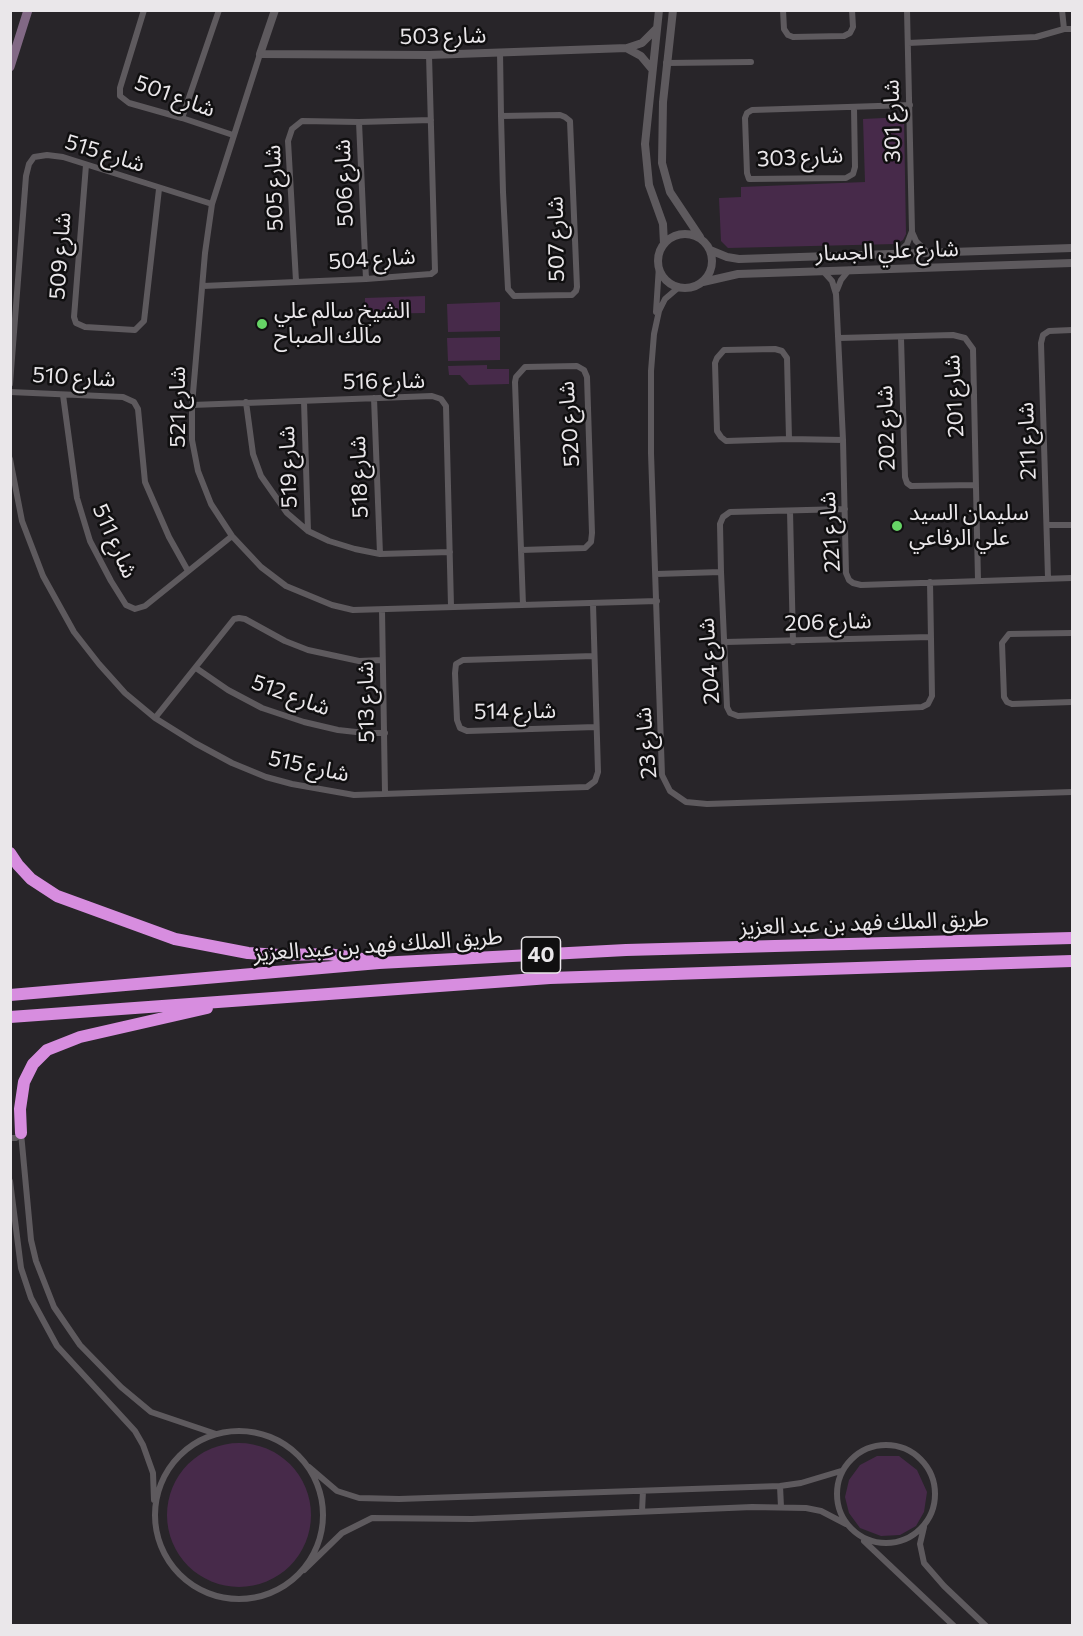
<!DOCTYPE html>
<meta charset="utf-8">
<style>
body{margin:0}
#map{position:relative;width:1083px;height:1636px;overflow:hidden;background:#282529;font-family:Commissioner,sans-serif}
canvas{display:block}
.frame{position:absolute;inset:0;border:12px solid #eae7ea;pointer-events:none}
</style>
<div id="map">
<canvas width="1083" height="1636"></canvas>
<div class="frame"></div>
</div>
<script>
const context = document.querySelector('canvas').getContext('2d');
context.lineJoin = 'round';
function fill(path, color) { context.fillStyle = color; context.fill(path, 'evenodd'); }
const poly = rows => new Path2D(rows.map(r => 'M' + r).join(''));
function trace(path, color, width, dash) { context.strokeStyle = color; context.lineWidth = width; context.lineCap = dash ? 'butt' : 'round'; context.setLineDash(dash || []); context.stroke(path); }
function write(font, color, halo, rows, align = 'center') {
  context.font = font + ' Commissioner,"Noto Sans Arabic",sans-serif'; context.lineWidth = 5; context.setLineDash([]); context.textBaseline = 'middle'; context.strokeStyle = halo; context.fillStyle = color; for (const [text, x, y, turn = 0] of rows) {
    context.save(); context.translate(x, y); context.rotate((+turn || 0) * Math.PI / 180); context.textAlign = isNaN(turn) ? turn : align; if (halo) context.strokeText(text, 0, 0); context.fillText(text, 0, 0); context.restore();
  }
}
const green = poly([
 [904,117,906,234,903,240,896,244,728,248,721,241,719,198,741,197,741,187,865,182,863,119],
 [425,296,425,313,365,314,365,298],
 [500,302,500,331,448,332,447,304],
 [500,337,500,360,448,361,447,338],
 [487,365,487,369,509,369,509,384,469,385,460,375,449,375,448,366],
 '167 1515a72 72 0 1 1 144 0a72 72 0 1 1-144 0Z',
 [877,1456,899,1456,917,1470,927,1492,924,1512,916,1526,900,1535,881,1536,860,1528,849,1513,845,1497,849,1480,860,1465]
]);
const minor = poly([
 [144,10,120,88,120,96,129,103,182,118,233,135],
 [783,10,784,29,788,35,793,37,844,36,850,33,853,27,852,10],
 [1062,10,1064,29],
 [908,43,1036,37,1064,29,1072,29],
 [500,52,501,116,503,192,508,289,514,296,572,295,576,291,577,287,570,121,565,117,560,115,501,116],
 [260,54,212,204,205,253,192,405,192,440,198,471,211,504,232,536,261,567,286,586,332,605,353,610,657,601],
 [666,63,751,62],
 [854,108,855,167,853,174,846,178,749,179,747,173,745,118,747,113,752,110,910,105],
 [182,118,219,10],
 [359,122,366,279],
 [86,165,74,317,76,323,85,327,135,330,144,321,159,189],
 [912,232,916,241,927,252],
 [898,253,907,244,912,231,907,10],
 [823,271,832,281,836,294,843,440,846,573,849,580,853,583,861,585,1072,578],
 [296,281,288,141,292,129,302,121,359,122,431,120],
 [203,286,366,279,431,274,435,271,429,55],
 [679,287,665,299,659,311,654,334,651,371,651,453,662,775,670,791,686,802,707,804,1072,792],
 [837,290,841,280,849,270],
 [656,312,659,266],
 [839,338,953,335,965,338,973,349,978,580],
 [901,338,905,477,907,483,911,486,976,485],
 [10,384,26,176,29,164,34,157,47,155,63,157,212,204],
 [10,392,123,397,134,402,138,409,145,482,169,537,188,571],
 [63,395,77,498,90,541,111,581,126,605,135,609,145,606,232,536],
 [374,398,380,554],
 [304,401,308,531],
 [246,402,253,454,261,476,287,513,308,531,329,541,355,549,380,554,450,552],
 [192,405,432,396,441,399,446,406,451,606],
 [789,439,726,441,721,437,717,431,715,363,717,358,724,350,775,349,782,351,787,358,789,439,843,440],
 [10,459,22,521,43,576,74,632,99,664,125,693,155,718,195,743,232,763,266,777,292,784,354,795,587,787,595,781,598,772,593,604],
 [845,509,730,512,723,517,720,524,721,572,727,707,730,713,738,716,922,707,928,704,932,696,930,582],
 [790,511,793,642],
 [1048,525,1072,525],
 [521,550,515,382,516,377,525,367,577,366,584,370,587,377,592,533,591,542,585,548,521,550,523,605],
 [656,574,721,572],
 [1048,578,1041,343,1043,335,1049,331,1072,330],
 [382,610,385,793],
 [1072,633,1009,634,1002,643,1004,697,1007,702,1012,704,1072,702],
 [725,642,931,637],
 [594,656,463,660,456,664,455,673,457,720,460,728,467,731,596,727],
 [196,668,228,690,262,708,304,722,338,730,365,733,385,733],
 [155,718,234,619,239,618,245,619,285,641,308,650,359,661,382,660],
 [21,1133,31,1240,36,1261,54,1307,80,1345,121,1387,151,1412,216,1434],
 [10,1138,16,1138,21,1133],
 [10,1181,21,1268,31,1298,57,1346,135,1431,143,1445,153,1473,154,1500],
 '155 1515a84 84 0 1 1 168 0a84 84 0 1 1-168 0Z',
 '837 1494a49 49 0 1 1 98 0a49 49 0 1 1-98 0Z',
 [309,1467,337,1491,359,1498,399,1499,780,1486,801,1483,841,1471],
 [780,1486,781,1507],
 [642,1511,643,1491],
 [924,1527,920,1544,924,1563,944,1586,986,1626],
 [864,1541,954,1626],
 [304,1570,342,1533,372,1518,472,1519,752,1507,806,1508,821,1511,846,1524]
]);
const tertiary = poly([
 [275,10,260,54,429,55,627,48,642,43,656,29],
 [659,10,645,144,649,185,663,224,664,244],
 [673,10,663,102,662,163,670,192,700,237],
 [628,49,641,56,651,68],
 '658 261a27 27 0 1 1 54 0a27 27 0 1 1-54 0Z',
 [710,250,727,257,739,259,1072,248],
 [703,282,738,274,1072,263]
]);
const secondary = poly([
 [10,67,28,10]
]);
const motorway = poly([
 [10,853,18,865,31,879,57,896,175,939,248,953,280,955,328,954,369,960],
 [10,995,379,963,626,950,1072,938],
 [10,1017,550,978,1072,961],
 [21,1133,20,1109,24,1082,33,1064,47,1050,80,1037,207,1008]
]);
const markers = [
 [262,324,6,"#66d466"],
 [897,526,6,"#66d466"]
];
const shields = [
 [541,955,39]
];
const shieldNames = [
 ["40",541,955]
];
const streetNames = [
 ["شارع 503",443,36,-1],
 ["شارع 501",175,96,20],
 ["شارع 301",892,121,-91],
 ["شارع 515",105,153,17],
 ["شارع 303",800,157,-3],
 ["شارع 506",344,183,-92],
 ["شارع 505",274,188,-92],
 ["شارع 507",556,239,-91],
 ["شارع علي الجسار",887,251,-2],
 ["شارع 509",60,256,-86],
 ["شارع 504",372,259,-4],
 ["شارع 510",74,377,3],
 ["شارع 516",384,381,-1],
 ["شارع 201",954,396,-93],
 ["شارع 521",178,407,-90],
 ["شارع 520",569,424,-94],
 ["شارع 202",886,428,-92],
 ["شارع 211",1027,441,-92],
 ["شارع 519",288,467,-92],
 ["شارع 518",359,477,-92],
 ["شارع 221",830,532,-94],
 ["شارع 511",115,541,66],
 ["شارع 206",828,622,-2],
 ["شارع 204",709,661,-94],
 ["شارع 512",291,695,20],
 ["شارع 513",366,702,-91],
 ["شارع 514",515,711,-1],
 ["شارع 23",646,743,-95],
 ["شارع 515",309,766,12],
 ["طريق الملك فهد بن عبد العزيز",864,923,-2],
 ["طريق الملك فهد بن عبد العزيز",378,945,-4]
];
const poiNames = [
 ["الشيخ سالم علي",274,311],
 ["مالك الصباح",274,336],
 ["سليمان السيد",909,513],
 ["علي الرفاعي",909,538]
];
fill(green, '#472a4a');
trace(minor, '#5e5a5e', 6);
trace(tertiary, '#5e5a5e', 8);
trace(secondary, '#826985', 9);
trace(motorway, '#d78ddf', 12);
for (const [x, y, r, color] of markers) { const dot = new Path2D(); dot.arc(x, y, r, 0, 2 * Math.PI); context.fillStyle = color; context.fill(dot); trace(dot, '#100f10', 2); }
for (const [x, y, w] of shields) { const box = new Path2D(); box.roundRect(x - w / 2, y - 18, w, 36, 4.5); context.fillStyle = '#100f10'; context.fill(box); trace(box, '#eae7ea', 1.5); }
write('bold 21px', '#eae7ea', null, shieldNames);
write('22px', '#eae7ea', '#100f10', streetNames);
write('22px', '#eae7ea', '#100f10', poiNames, 'left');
</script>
